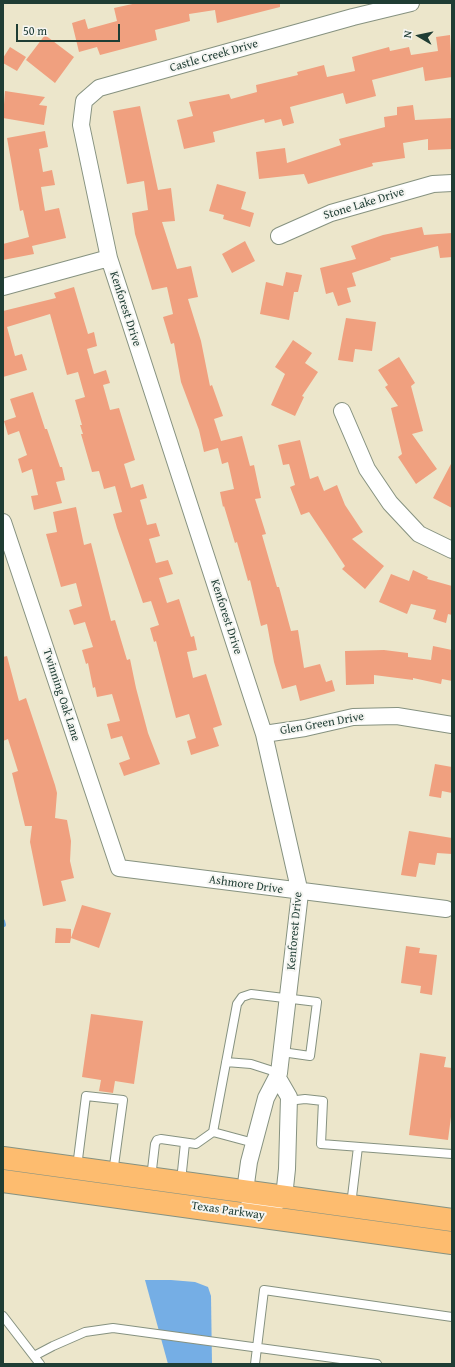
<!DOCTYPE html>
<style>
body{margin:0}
#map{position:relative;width:455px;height:1367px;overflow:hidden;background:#ece6cb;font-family:"Gentium Book Plus",serif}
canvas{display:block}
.frame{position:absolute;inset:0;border:4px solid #1f3d34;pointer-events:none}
.north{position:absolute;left:399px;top:16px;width:40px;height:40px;-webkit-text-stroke:3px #f6f6f2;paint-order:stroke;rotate:279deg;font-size:11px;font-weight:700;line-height:16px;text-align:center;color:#1f3d34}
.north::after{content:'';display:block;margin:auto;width:14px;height:18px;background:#1f3d34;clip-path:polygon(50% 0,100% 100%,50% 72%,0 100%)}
.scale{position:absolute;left:16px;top:24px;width:104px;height:18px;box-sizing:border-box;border:2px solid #1f3d34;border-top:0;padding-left:5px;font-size:12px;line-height:14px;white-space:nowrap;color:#1f3d34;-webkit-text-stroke:3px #f6f6f2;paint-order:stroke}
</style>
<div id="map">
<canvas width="455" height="1367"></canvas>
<div class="frame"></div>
<div class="north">N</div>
<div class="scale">50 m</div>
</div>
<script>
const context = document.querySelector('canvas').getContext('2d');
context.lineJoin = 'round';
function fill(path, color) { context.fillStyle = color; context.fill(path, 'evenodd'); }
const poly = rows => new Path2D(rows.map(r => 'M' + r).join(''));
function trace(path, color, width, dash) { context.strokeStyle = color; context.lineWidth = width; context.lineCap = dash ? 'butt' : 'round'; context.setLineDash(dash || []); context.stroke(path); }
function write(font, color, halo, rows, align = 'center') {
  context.font = font + ' "Gentium Book Plus",serif'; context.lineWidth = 4; context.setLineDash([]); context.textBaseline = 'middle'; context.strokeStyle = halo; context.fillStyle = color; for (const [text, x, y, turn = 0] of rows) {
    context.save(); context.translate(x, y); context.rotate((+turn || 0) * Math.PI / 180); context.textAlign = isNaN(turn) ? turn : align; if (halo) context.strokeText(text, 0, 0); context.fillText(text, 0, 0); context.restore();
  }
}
const water = poly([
 [145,1280,171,1280,195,1282,208,1287,211,1296,212,1364,168,1364]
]);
const stream = poly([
 [3,921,4,925]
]);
const building = poly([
 [137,3,280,3,280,7,217,23,215,10,189,14,190,21,155,30,157,40,100,55,97,47,79,52,72,23,85,19,88,29,117,21,114,8],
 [45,35,74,57,55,83,26,60],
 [450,35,452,77,425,81,423,67,372,80,376,96,346,104,343,93,290,107,294,123,283,126,281,119,265,123,264,119,213,132,215,142,184,149,177,120,193,116,189,102,229,94,231,99,257,92,256,85,298,75,297,72,324,65,327,77,355,71,352,57,389,47,390,51,409,47,411,55,438,51,436,37],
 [10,47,26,57,17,71,3,63,3,58],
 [5,91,45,97,39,105,47,106,44,125,3,118],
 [413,105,415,120,452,118,452,149,428,150,428,139,403,143,405,158,372,163,373,166,308,184,304,174,259,179,256,152,285,148,287,163,341,145,339,139,385,127,384,117,397,115,397,107],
 [140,106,158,190,171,188,175,221,162,222,177,269,191,266,198,297,188,299,201,341,210,386,212,385,223,416,214,419,221,441,242,436,250,466,254,465,261,498,255,499,266,534,262,535,277,587,279,587,291,631,298,630,304,668,320,664,326,682,332,680,335,691,300,701,296,685,282,689,274,662,267,624,261,626,250,580,248,581,237,542,235,543,224,506,223,507,220,492,234,489,228,462,222,464,218,448,204,452,199,430,181,382,174,343,171,344,163,317,173,314,167,287,152,290,135,234,132,213,148,210,144,181,127,184,113,111],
 [45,131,48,147,39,149,43,172,52,170,55,185,41,187,45,211,59,208,66,238,32,246,34,254,3,260,3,244,29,237,23,210,20,211,7,138],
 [217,184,246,192,241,209,254,213,250,227,223,219,224,215,209,211],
 [422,227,424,235,452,233,452,257,440,258,438,246,390,258,391,260,352,273,356,286,347,288,351,302,338,306,333,292,326,294,320,268,356,259,351,246,383,235],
 [245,241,255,261,232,273,222,254],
 [286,272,302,275,298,292,294,292,289,320,260,314,266,282,283,286],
 [74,287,88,334,94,332,97,346,87,349,94,374,106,370,110,383,103,385,110,410,119,408,135,460,124,464,131,488,143,484,147,498,140,500,147,525,156,523,160,536,149,539,156,563,168,560,173,574,159,578,167,603,179,599,191,637,194,636,197,650,187,652,193,678,206,674,222,725,213,728,219,746,191,755,187,741,196,738,189,714,176,718,156,641,154,642,150,628,159,625,151,601,143,603,117,528,113,514,122,512,115,486,104,489,99,471,92,472,81,434,83,434,80,425,82,425,75,400,85,397,78,372,67,375,50,314,7,327,15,356,22,354,27,370,3,377,3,311,56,298,54,293],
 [346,318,376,322,372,351,355,349,353,362,338,360],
 [293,340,312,353,305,363,318,372,302,396,304,397,295,416,271,405,285,374,275,367],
 [399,357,415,383,411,386,423,431,412,434,437,469,416,484,398,457,402,454,391,408,398,406,385,387,388,385,378,370],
 [33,392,45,429,47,429,60,467,62,467,65,480,56,482,62,503,34,510,31,496,38,495,32,469,22,473,18,459,27,455,19,431,8,435,4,421,16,417,10,399],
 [300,440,310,479,318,476,324,491,337,485,345,505,363,532,352,539,384,566,365,589,342,569,345,566,309,512,301,515,290,487,295,485,289,464,283,465,278,445],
 [452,462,452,508,433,498],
 [76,507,84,545,91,543,111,621,115,620,127,660,130,659,136,688,148,733,160,764,124,776,119,763,130,759,122,736,111,739,107,724,120,721,112,694,97,697,95,687,93,688,88,663,86,664,82,650,93,647,85,622,74,625,69,610,82,606,76,583,61,587,46,534,57,532,53,512],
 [413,570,428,577,427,579,452,586,452,615,448,614,446,623,433,619,436,610,411,604,407,614,379,602,391,574,409,581],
 [433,646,452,650,452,681,442,679,441,684,413,678,413,680,374,675,374,684,346,685,345,651,384,650,408,653,408,657,431,660],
 [7,656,19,701,26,698,55,785,57,793,55,818,67,820,71,841,70,861,74,878,61,881,66,901,43,906,30,842,32,826,25,826,12,773,18,771,8,739,3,741,3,657],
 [435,764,452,767,452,793,442,791,441,798,429,796],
 [409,831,452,838,452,854,437,853,435,865,419,863,416,877,401,875],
 [82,905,111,913,99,948,71,938,70,943,55,943,56,928,71,929,71,938],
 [406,946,420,948,419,953,437,955,432,995,420,993,421,986,401,983],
 [91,1014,143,1021,134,1084,115,1081,113,1093,99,1091,101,1080,82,1077],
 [420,1053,446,1057,444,1067,452,1068,452,1109,448,1140,409,1135]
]);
const service = poly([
 [226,1062,251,1064,279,1073],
 [288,1101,305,1099,323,1101,321,1144,452,1154],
 [213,1132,254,1143],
 [77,1167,86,1096,123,1100,113,1173],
 [151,1178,155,1144,157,1140,161,1139,196,1144,213,1132,237,1004,242,997,251,994,317,1002,310,1056,282,1052],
 [181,1181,185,1143],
 [351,1205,358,1147],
 [3,1316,40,1364],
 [34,1356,53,1346,85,1332,113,1328,377,1364],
 [255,1364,264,1290,452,1317]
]);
const minor = poly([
 [279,236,331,213,433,184,452,183],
 [3,287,109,258],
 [342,411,367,469,390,503,419,534,452,550],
 [3,522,119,868,446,909],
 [264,734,305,728,353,717,397,716,452,725],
 [245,1191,249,1162,266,1098,279,1073,300,893,264,734,109,258,81,125,84,101,99,88,353,17,411,3],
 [242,1213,252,1204,276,1203,284,1197,287,1169,289,1097,278,1078]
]);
const primary = poly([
 [3,1158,452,1220],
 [3,1181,452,1243]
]);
const streetNames = [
 ["Castle Creek Drive",214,56,-16],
 ["Stone Lake Drive",364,204,-17],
 ["Kenforest Drive",125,309,72],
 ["Kenforest Drive",226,617,72],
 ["Twinning Oak Lane",61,695,72],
 ["Glen Green Drive",322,724,-10],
 ["Ashmore Drive",246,885,8],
 ["Kenforest Drive",295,931,-85],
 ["Texas Parkway",228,1211,8]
];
fill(water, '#75aee5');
trace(stream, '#75aee5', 4);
fill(building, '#f0a07f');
trace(service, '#869280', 10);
trace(minor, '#869280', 18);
trace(primary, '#869280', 24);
trace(service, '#fff', 8);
trace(minor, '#fff', 16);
trace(primary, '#fdbc6f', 22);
write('12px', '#1f3d34', '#f6f6f2', streetNames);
</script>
